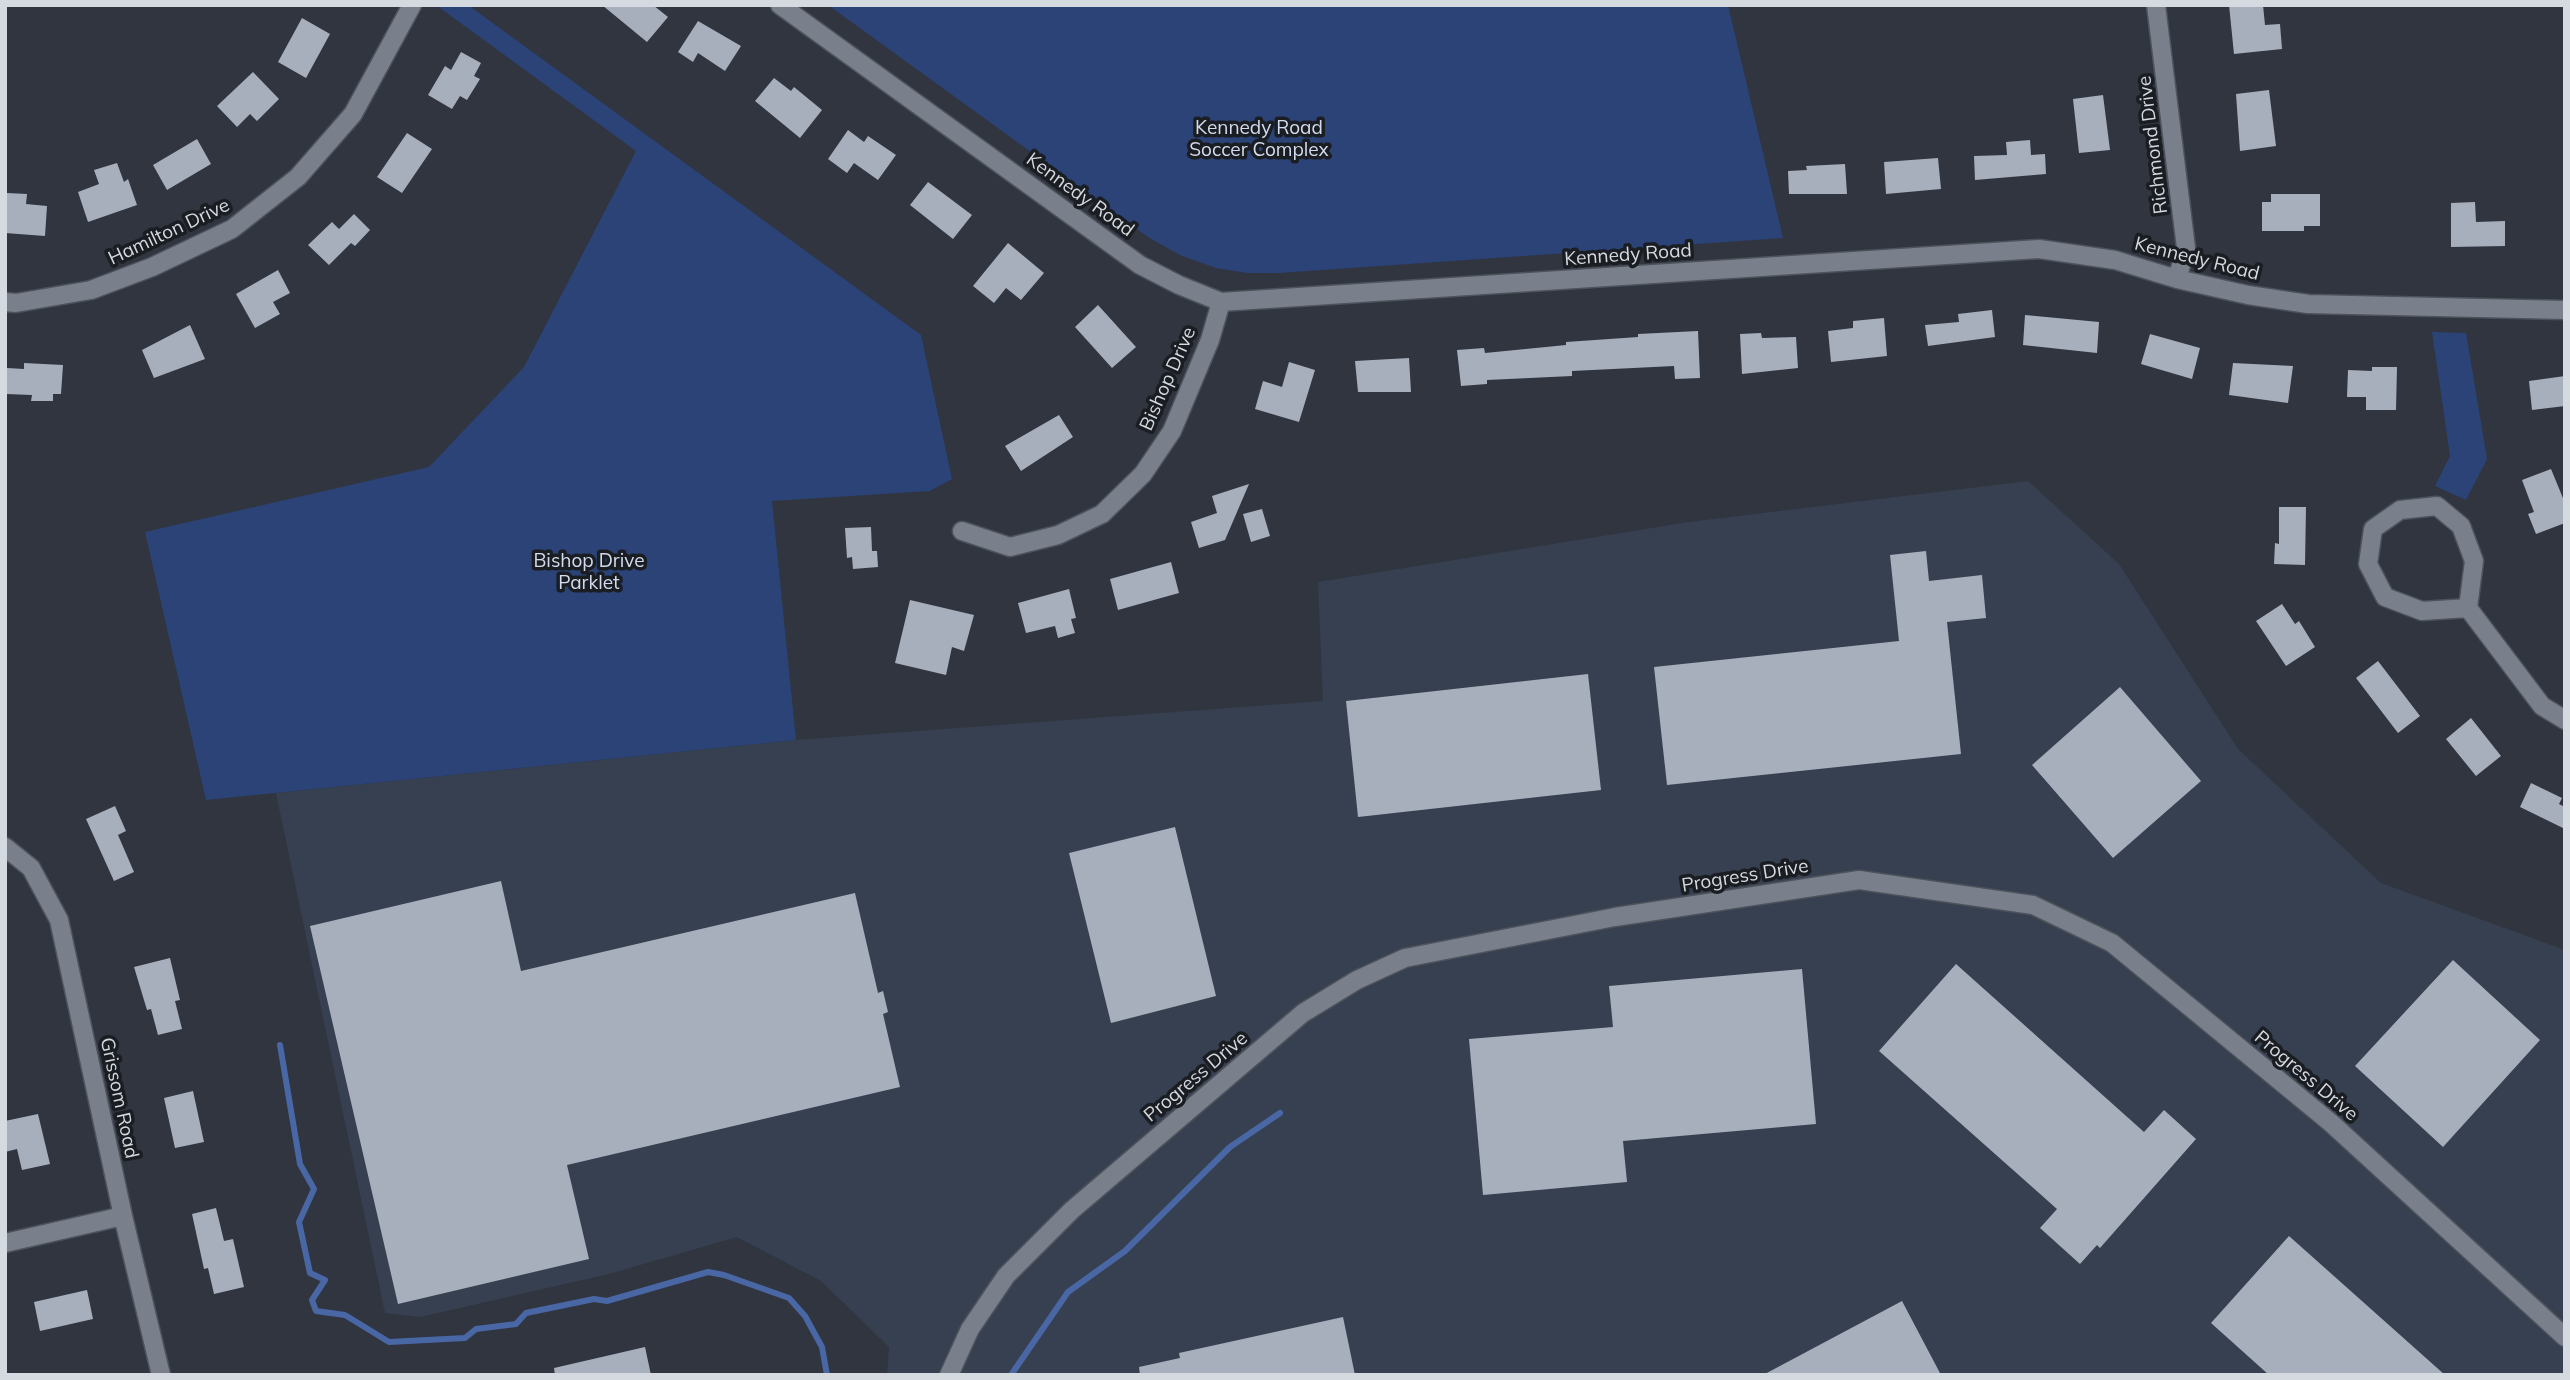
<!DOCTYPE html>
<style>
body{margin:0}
#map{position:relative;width:2570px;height:1380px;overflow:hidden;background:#303540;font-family:Mulish,sans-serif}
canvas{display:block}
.frame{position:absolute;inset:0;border:7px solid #d5d9e0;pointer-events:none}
</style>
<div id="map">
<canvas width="2570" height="1380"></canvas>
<div class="frame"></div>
</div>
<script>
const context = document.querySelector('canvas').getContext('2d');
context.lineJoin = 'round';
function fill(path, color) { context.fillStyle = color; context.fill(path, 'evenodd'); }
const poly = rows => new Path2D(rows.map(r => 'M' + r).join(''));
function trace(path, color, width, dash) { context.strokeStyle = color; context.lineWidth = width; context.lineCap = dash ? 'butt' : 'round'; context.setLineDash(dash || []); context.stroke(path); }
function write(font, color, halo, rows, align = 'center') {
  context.font = font + ' Mulish,sans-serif'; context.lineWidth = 7; context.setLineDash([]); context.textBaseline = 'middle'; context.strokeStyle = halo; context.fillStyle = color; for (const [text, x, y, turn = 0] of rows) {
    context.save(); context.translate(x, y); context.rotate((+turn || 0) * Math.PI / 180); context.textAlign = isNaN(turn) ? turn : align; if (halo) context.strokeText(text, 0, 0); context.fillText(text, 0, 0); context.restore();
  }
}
const built = poly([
 [2028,481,2119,564,2238,749,2381,883,2565,950,2565,1375,887,1375,889,1347,821,1281,737,1237,609,1274,420,1317,385,1313,276,793,796,740,1323,701,1318,582,1689,522]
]);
const green = poly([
 [441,5,468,5,921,335,952,479,930,491,772,501,796,740,206,800,145,532,429,467,524,367,636,151,440,8],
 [828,5,1728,5,1783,238,1279,273,1247,273,1216,268,1182,256,1151,239],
 [2432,332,2466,333,2487,459,2466,500,2435,486,2450,456]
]);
const stream = poly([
 [280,1045,300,1164,314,1189,299,1222,310,1273,325,1280,312,1300,316,1311,345,1315,389,1342,465,1338,476,1329,516,1324,526,1313,594,1299,607,1301,708,1272,724,1275,789,1298,805,1316,822,1347,827,1375],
 [1011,1375,1068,1292,1125,1251,1230,1147,1280,1113]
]);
const building = poly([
 [602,5,653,5,668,17,647,42],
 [2229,5,2263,5,2265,25,2280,24,2282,49,2234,54],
 [302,18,330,34,306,78,278,62],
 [698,21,741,46,725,71,698,53,693,62,678,52],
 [461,52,481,63,474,76,480,79,467,100,460,96,452,109,428,95,445,66,451,70],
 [253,72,279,99,257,121,250,114,237,127,217,106],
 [774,78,791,91,794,87,822,110,800,138,755,101],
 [2269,90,2276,146,2240,151,2236,94],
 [2103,95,2110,150,2079,153,2073,99],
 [848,130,864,142,868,136,896,155,878,180,854,163,847,173,828,159],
 [407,133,432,149,402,193,377,177],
 [197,139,211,164,167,190,153,165],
 [2030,140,2031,155,2045,154,2046,174,1975,180,1974,156,2007,155,2006,142],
 [1938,158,1941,189,1886,194,1884,162],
 [117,163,124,182,128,179,137,205,88,222,78,192,99,184,94,170],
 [1845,164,1847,194,1789,194,1788,171,1807,170,1806,166],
 [928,182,972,215,953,239,910,205],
 [7,193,27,194,26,204,47,206,45,236,5,233],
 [2271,194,2320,194,2320,226,2304,226,2304,231,2262,231,2262,202,2271,202],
 [2475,202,2476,222,2505,221,2505,246,2451,247,2451,203],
 [354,214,370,230,355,246,351,243,329,265,308,245,332,222,339,229],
 [1008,243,1044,273,1021,300,1006,288,994,303,973,286],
 [278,270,290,293,273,302,280,314,255,328,236,294],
 [1098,305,1136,347,1112,368,1075,327],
 [1992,310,1995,337,1928,346,1925,325,1959,322,1958,314],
 [2025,315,2099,322,2097,353,2023,345],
 [1884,318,1887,356,1831,362,1828,331,1853,328,1853,321],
 [190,325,205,359,154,378,142,350],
 [1698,331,1700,378,1675,379,1674,366,1572,371,1572,376,1487,380,1487,384,1461,386,1457,350,1484,348,1485,353,1566,345,1566,342,1638,337,1638,334],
 [1761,333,1762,338,1796,337,1798,368,1742,374,1740,334],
 [2150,334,2200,348,2192,379,2141,364],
 [1409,358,1411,392,1358,392,1355,361],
 [1289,362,1315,370,1299,422,1255,409,1263,381,1282,387],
 [24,363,63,365,61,394,53,394,53,401,31,401,32,395,6,394,7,368,24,369],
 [2233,363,2293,366,2288,403,2229,395],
 [2372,367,2397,367,2396,410,2366,410,2366,397,2347,397,2348,370,2372,371],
 [2565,376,2565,406,2532,410,2529,381],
 [1059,415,1073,437,1021,471,1005,446],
 [2551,469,2565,503,2565,523,2536,534,2528,514,2534,512,2522,480],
 [1249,484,1225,540,1199,548,1191,522,1217,513,1212,496],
 [2279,507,2306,507,2305,565,2274,564,2275,543,2279,544],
 [1262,509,1270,536,1251,542,1243,514],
 [871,527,872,551,877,551,878,567,853,569,852,557,847,558,845,528],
 [1926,551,1929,581,1982,575,1986,618,1947,622,1961,754,1667,785,1654,667,1899,641,1890,555],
 [1171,562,1179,593,1118,610,1110,579],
 [1069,589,1076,618,1071,619,1075,633,1058,638,1055,626,1026,633,1018,603],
 [910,600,974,615,964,651,952,647,946,675,895,663],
 [2282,604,2295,624,2299,621,2315,647,2286,666,2256,621],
 [2378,661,2420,716,2398,733,2356,678],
 [1588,674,1601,790,1358,817,1346,701],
 [2120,687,2201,781,2113,858,2032,765],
 [2471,718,2501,756,2476,776,2446,739],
 [2531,783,2562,798,2559,804,2565,807,2565,829,2520,807],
 [115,806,126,831,118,835,134,872,114,881,86,819],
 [1175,827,1216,996,1111,1023,1069,853],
 [501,881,521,971,855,893,878,993,883,991,888,1012,883,1014,900,1087,567,1165,589,1259,398,1304,310,926],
 [170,958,180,1000,175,1001,182,1029,158,1035,151,1009,147,1010,134,967],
 [2453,960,2540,1040,2443,1147,2355,1066],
 [1956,964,2144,1132,2164,1110,2196,1139,2100,1248,2097,1245,2080,1264,2040,1228,2057,1209,1879,1051],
 [1802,969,1816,1124,1623,1141,1627,1182,1483,1195,1469,1039,1613,1027,1609,986],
 [193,1091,204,1142,175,1148,164,1098],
 [38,1114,50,1164,22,1170,17,1149,5,1152,5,1121],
 [216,1208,224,1241,233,1239,244,1287,214,1294,208,1268,204,1269,192,1214],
 [2289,1236,2445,1375,2269,1375,2211,1323],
 [87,1290,93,1319,40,1331,34,1302],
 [1902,1301,1941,1375,1763,1375],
 [1343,1317,1355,1375,1140,1375,1139,1367,1180,1358,1179,1353],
 [645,1347,651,1375,555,1375,554,1368]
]);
const minor = poly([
 [780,5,1140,265,1179,285,1221,302,2039,249,2115,260,2177,279,2248,295,2308,304,2565,310],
 [2156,5,2186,248,2177,279],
 [5,302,16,303,91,290,152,267,232,229,298,177,353,114,412,5],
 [962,531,1010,547,1058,535,1102,514,1143,474,1172,431,1210,340,1221,302],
 [2468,608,2422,611,2385,597,2368,564,2373,529,2400,510,2437,506,2461,526,2474,561,2468,608,2542,706,2565,720],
 [5,847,31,868,59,920,123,1216,161,1375],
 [5,1243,123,1216],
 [949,1375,970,1329,1006,1276,1072,1210,1303,1013,1357,980,1405,958,1615,917,1859,880,2033,905,2112,943,2331,1123,2565,1337]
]);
const parkNames = [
 ["Kennedy Road",1259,128],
 ["Soccer Complex",1259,150],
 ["Bishop Drive",589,561],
 ["Parklet",589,583]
];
const streetNames = [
 ["Richmond Drive",2153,145,-97],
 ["Kennedy Road",1080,195,36],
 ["Hamilton Drive",169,232,-25],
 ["Kennedy Road",1628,255,-4],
 ["Kennedy Road",2197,259,14],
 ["Bishop Drive",1168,379,-66],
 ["Progress Drive",1745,876,-9],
 ["Progress Drive",2306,1076,40],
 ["Progress Drive",1196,1077,-40],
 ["Grissom Road",119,1098,78]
];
fill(built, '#374050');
fill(green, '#2b4376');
trace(stream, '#4967a5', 6);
fill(building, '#a8afbc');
trace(minor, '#4d525b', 21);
trace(minor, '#79808c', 18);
write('19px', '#d3dcee', '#1a1d22', parkNames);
write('19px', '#d5d9e0', '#1a1d22', streetNames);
</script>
